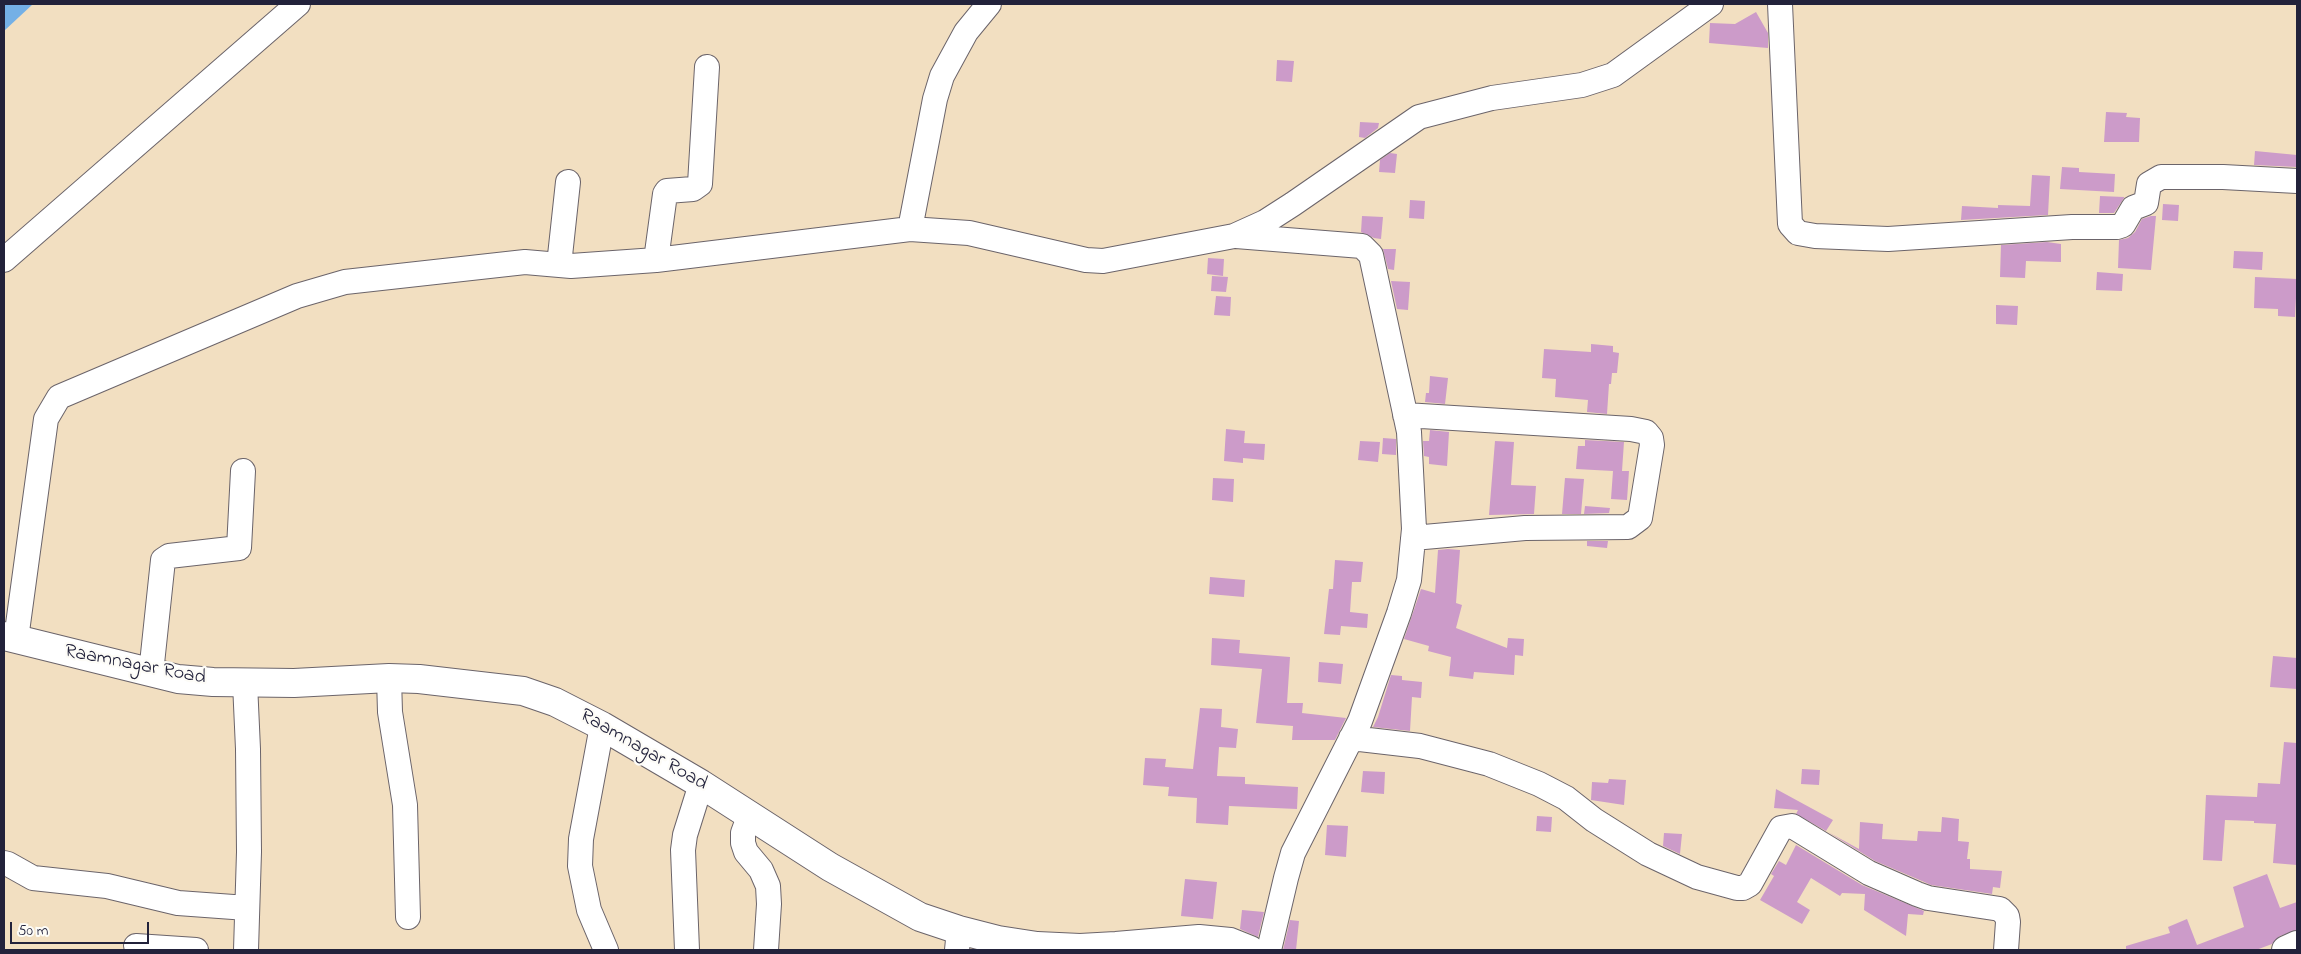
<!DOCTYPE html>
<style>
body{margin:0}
#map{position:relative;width:2301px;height:954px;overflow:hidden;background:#f2dfc1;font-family:"Indie Flower",sans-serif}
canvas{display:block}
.frame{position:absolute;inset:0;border:5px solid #22223b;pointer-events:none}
.scale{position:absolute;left:10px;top:922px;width:139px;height:22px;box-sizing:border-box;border:2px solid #22223b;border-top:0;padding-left:6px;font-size:15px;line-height:18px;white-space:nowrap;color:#22223b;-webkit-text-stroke:4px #fdfcf7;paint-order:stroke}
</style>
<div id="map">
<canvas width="2301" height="954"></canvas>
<div class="frame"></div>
<div class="scale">50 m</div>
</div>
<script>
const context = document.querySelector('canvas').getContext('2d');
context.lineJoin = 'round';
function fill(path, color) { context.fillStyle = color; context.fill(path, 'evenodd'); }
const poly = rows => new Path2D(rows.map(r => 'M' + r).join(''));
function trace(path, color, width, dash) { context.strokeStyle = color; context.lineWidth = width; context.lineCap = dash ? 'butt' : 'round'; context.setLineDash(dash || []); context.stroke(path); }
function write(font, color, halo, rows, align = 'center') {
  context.font = font + ' "Indie Flower",sans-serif'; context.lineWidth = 4.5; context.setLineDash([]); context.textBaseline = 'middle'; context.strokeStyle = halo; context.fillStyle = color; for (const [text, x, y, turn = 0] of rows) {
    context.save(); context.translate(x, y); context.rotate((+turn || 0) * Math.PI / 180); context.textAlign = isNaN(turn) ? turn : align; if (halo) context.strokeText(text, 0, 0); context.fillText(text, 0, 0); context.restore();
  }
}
const water = poly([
 [4,4,33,4,4,31]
]);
const building = poly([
 [1756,12,1768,33,1768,48,1709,43,1710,23,1735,24],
 [1277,60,1294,61,1292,82,1276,81],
 [2106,112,2127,113,2126,117,2140,118,2139,142,2104,142],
 [1360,122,1379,123,1378,128,1365,138,1359,137],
 [2255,151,2297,155,2297,167,2254,165],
 [1390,153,1397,154,1395,173,1379,172,1380,160],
 [2062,167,2079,168,2079,172,2115,174,2114,192,2060,189],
 [2032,175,2050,176,2048,215,1961,220,1962,206,1998,208,1998,205,2030,206],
 [2100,196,2124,197,2124,198,2114,213,2099,213],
 [1410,200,1425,201,1424,219,1409,218],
 [2163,204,2179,205,2178,221,2162,220],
 [1362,216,1383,217,1381,239,1374,238,1361,232],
 [2151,216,2156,216,2151,270,2118,268,2119,240,2128,238,2135,232,2142,219],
 [2047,242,2061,244,2061,262,2026,261,2025,278,2000,277,2001,245],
 [1383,249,1396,249,1394,270,1388,269],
 [2234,251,2263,252,2262,270,2233,268],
 [1208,258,1224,259,1223,276,1207,274],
 [2097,272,2123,274,2122,291,2096,290],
 [1212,276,1228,277,1226,292,1211,291],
 [2255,277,2297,279,2295,317,2278,316,2278,309,2254,308],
 [1391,281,1410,282,1408,310,1397,309],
 [1216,296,1231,297,1230,316,1214,315],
 [1996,305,2018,306,2017,325,1996,324],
 [1591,344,1613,346,1613,352,1619,353,1617,373,1612,373,1611,384,1609,384,1607,414,1587,412,1588,400,1555,397,1556,379,1542,378,1544,349,1591,352],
 [1430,376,1448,378,1445,404,1425,402,1426,393,1429,393],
 [1226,429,1245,431,1244,443,1265,444,1264,460,1243,458,1243,463,1224,461],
 [1430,430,1449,432,1447,466,1429,464,1429,457,1424,456,1423,441,1429,441],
 [1383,438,1396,439,1396,455,1382,454],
 [1585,440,1624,442,1622,471,1629,471,1627,500,1611,499,1613,471,1576,469,1578,446,1585,446],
 [1360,441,1380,442,1378,462,1358,460],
 [1495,441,1514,442,1511,485,1536,486,1534,514,1489,515],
 [1213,478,1234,479,1233,502,1212,500],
 [1565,478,1584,479,1581,514,1562,514],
 [1585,506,1610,508,1609,513,1584,514],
 [1587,541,1608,541,1607,548,1587,546],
 [1448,549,1460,550,1456,603,1462,605,1456,628,1507,648,1508,638,1524,639,1523,656,1515,655,1514,675,1474,672,1473,679,1449,676,1451,657,1428,651,1429,646,1404,639,1421,589,1435,593,1438,550],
 [1335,560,1363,562,1361,582,1352,582,1350,612,1368,614,1367,628,1341,626,1340,635,1324,634,1329,589,1333,589],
 [1210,577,1245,580,1244,597,1209,594],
 [1212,638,1240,640,1239,653,1290,657,1287,703,1303,703,1302,713,1346,718,1335,740,1292,740,1293,726,1256,723,1262,669,1211,665],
 [2273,656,2297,658,2297,689,2270,687],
 [1319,662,1343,664,1341,684,1318,682],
 [1391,675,1402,676,1402,680,1422,682,1421,698,1412,697,1410,731,1373,727,1378,717],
 [1200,708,1222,709,1221,727,1238,729,1236,748,1219,747,1217,776,1245,777,1245,784,1298,787,1297,809,1229,806,1228,825,1196,823,1197,798,1168,796,1169,787,1143,785,1145,758,1166,759,1165,767,1193,769],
 [2284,742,2297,743,2297,865,2273,863,2276,824,2254,823,2254,821,2225,820,2222,861,2203,860,2206,795,2257,797,2258,783,2280,784],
 [1802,769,1820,770,1819,785,1801,784],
 [1363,771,1385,772,1384,794,1361,792],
 [1609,779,1626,780,1624,805,1591,800,1592,782,1608,783],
 [1776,789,1833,820,1826,831,1796,814,1798,810,1774,808],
 [1537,816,1552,817,1551,832,1536,831],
 [1942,817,1959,819,1958,841,1969,842,1967,859,1970,859,1970,869,2002,871,2000,888,1993,887,1992,894,1931,885,1922,881,1875,861,1828,832,1859,849,1860,822,1883,824,1882,839,1917,841,1918,831,1941,832],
 [1327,825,1348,826,1346,857,1325,855],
 [1664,833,1682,834,1680,854,1663,846],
 [1796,845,1862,885,1924,911,1923,915,1908,914,1906,936,1864,910,1865,894,1842,893,1840,896,1811,878,1797,902,1810,910,1802,924,1760,900,1774,876,1771,874,1779,861,1786,865],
 [2267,874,2280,908,2297,902,2297,930,2280,936,2272,944,2256,950,2126,950,2126,946,2170,933,2168,927,2187,919,2197,945,2244,927,2233,887],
 [1185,879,1217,882,1213,919,1181,916],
 [1242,910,1264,912,1258,937,1240,929],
 [1290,920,1299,921,1296,950,1283,950]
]);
const minor = poly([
 [1780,4,1790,224,1798,233,1815,236,1888,239,2072,227,2117,227,2123,225,2133,208,2146,203,2149,184,2161,177,2223,177,2297,181],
 [910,229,935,99,942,76,966,32,989,4],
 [1236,236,1362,246,1371,255,1409,432,1414,529,1409,580,1399,613,1360,721,1293,853,1286,878,1269,950],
 [4,260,298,4],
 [656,260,665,194,667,191,693,189,700,184,707,67],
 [559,265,568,182],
 [1405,415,1631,429,1646,432,1651,438,1652,445,1640,518,1628,527,1525,528,1413,538],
 [16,639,46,419,59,397,297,296,345,282,525,262,571,266,656,260,910,229,969,233,1086,260,1103,261,1234,236,1265,222,1293,204,1419,117,1492,98,1582,85,1613,75,1711,4],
 [151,673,163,560,169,556,239,548,243,471],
 [389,678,390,712,405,805,408,917],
 [245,683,248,749,249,852,246,950],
 [602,726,581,839,580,866,589,910,606,950],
 [1351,738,1420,746,1489,764,1539,784,1566,798,1594,820,1648,854,1697,877,1737,888,1743,888,1750,884,1781,828,1792,826,1869,873,1917,894,1928,898,2000,909,2007,916,2008,922,2006,950],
 [750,814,743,833,743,843,746,852,761,870,768,886,769,904,766,950],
 [4,863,8,864,33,878,107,886,178,903,247,908],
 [136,946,196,950],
 [687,950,683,850,685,835,701,784],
 [957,950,959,930]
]);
const highway = poly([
 [4,636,178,679,213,682,294,683,389,678,419,679,523,691,555,702,602,726,701,784,830,867,920,917,959,930,998,940,1037,946,1080,948,1116,946,1199,939,1230,942,1250,950],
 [2286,950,2297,945]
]);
const streetNames = [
 ["Raamnagar Road",135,666,11],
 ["Raamnagar Road",643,751,30]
];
fill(water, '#74b0e6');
fill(building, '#cc9bc9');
trace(minor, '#6b646a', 26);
trace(highway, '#6b646a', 30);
trace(minor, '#fff', 24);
trace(highway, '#fff', 28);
write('20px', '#22223b', '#fdfcf7', streetNames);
</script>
